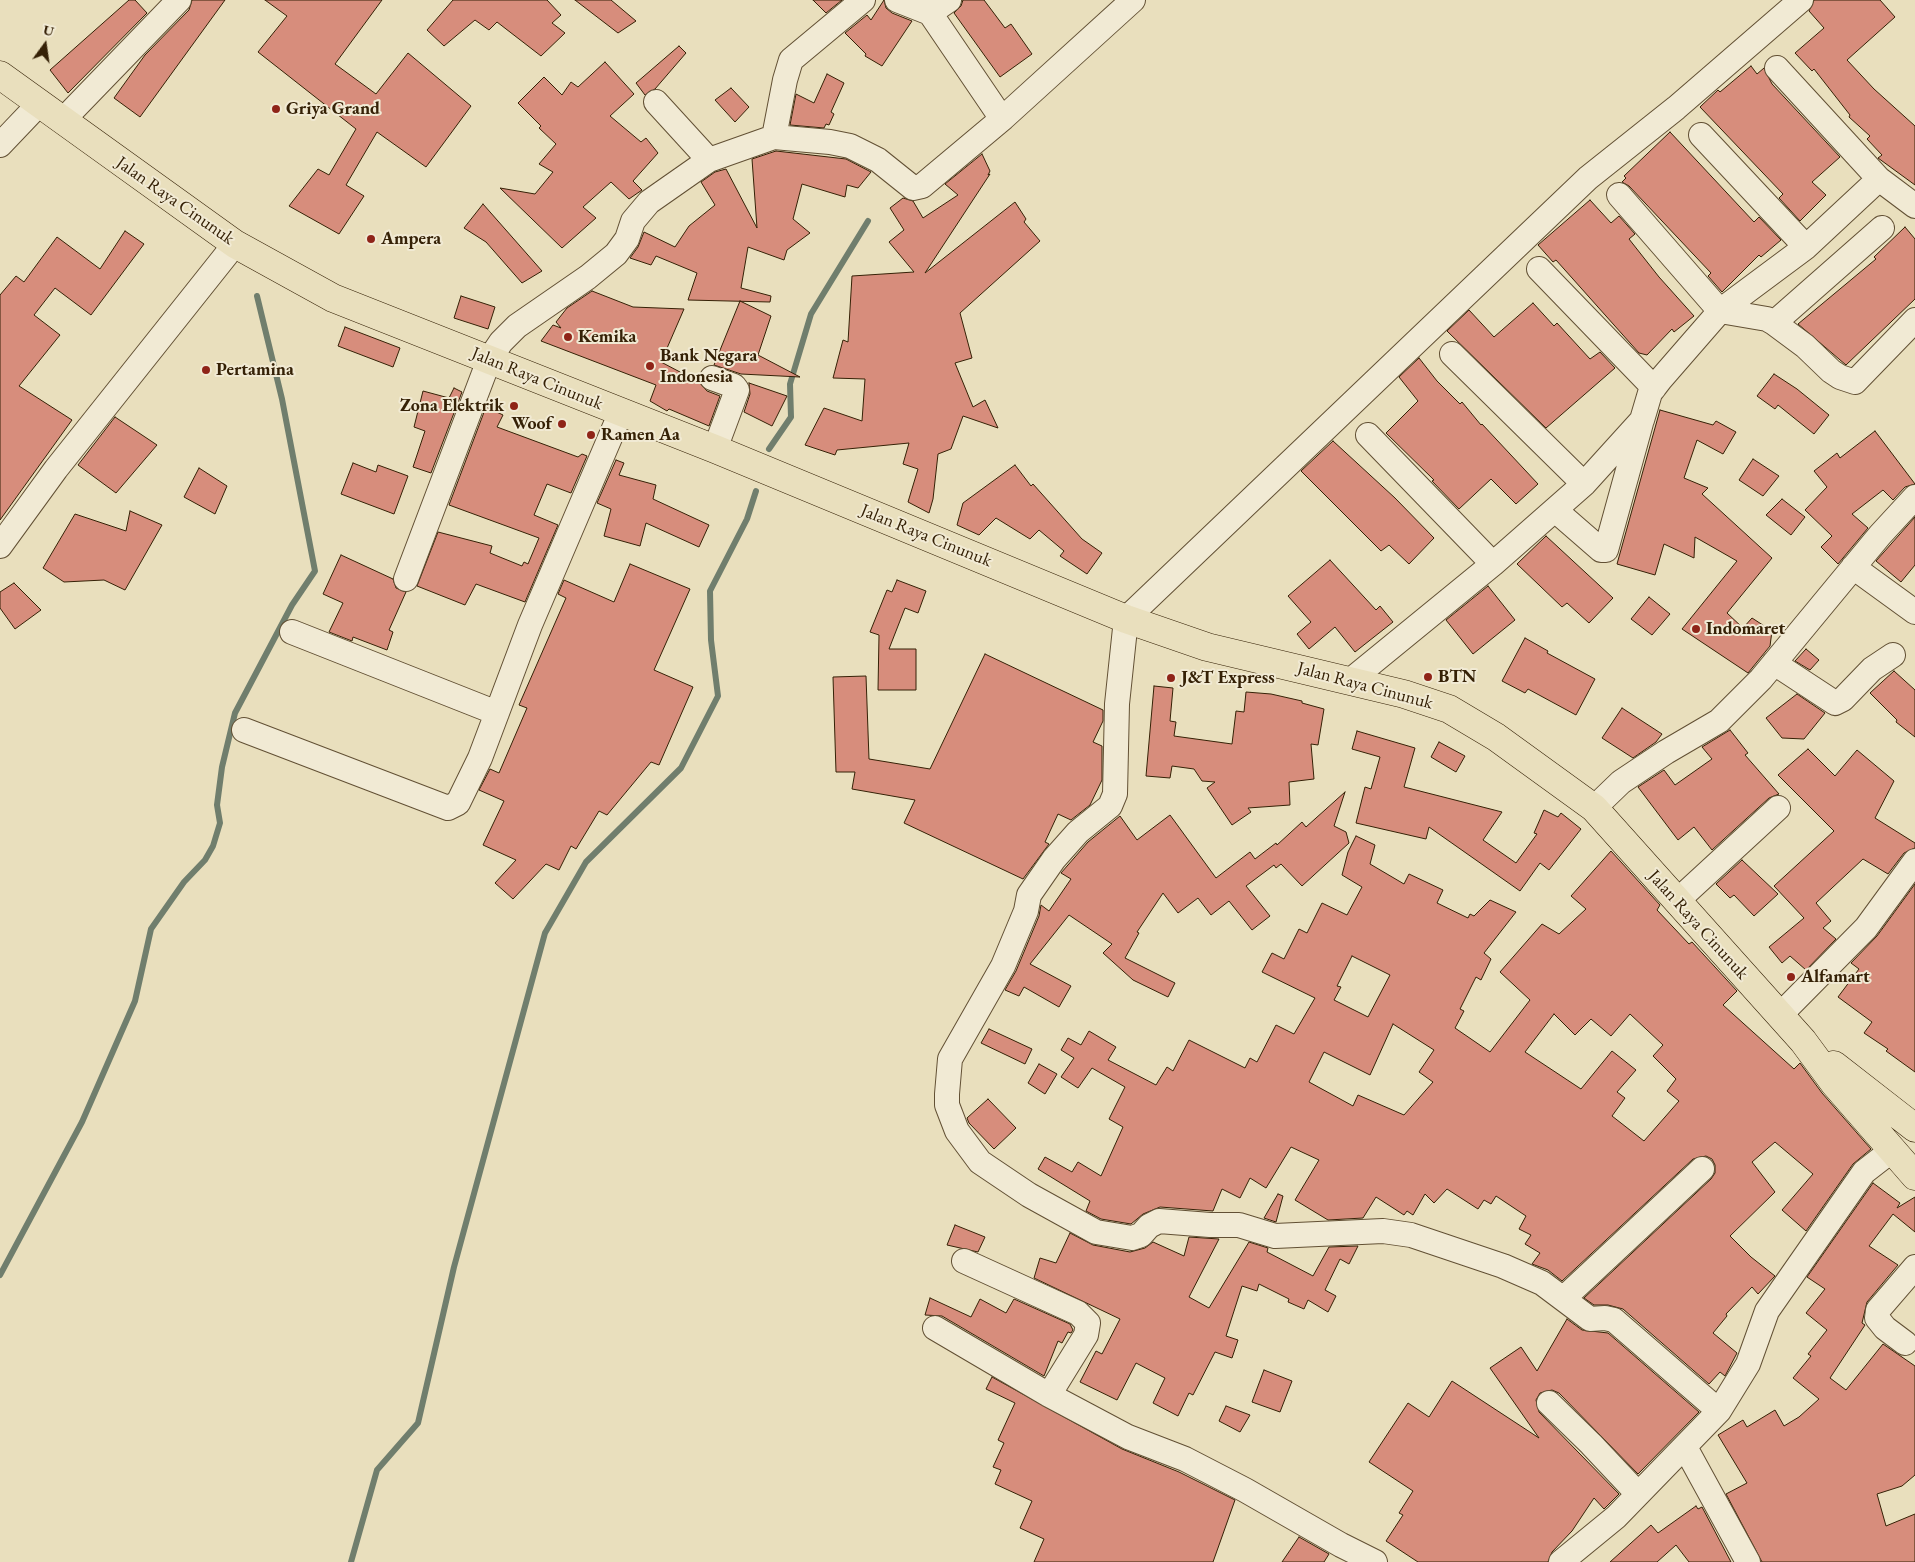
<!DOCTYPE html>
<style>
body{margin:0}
#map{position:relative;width:1915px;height:1562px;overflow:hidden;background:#e9dfbd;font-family:"EB Garamond",serif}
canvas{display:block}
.north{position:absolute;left:20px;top:20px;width:50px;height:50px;-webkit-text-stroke:4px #f1ead4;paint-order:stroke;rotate:14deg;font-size:14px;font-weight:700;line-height:20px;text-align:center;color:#352106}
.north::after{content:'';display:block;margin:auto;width:18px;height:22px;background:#352106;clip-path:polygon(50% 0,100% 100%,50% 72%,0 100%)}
</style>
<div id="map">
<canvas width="1915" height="1562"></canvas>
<div class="north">U</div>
</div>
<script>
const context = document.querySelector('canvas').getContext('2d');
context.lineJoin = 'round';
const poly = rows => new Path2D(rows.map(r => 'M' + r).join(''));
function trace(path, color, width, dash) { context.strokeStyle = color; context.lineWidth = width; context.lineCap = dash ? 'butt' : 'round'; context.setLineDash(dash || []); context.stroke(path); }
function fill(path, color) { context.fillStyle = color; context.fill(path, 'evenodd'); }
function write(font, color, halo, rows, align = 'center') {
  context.font = font + ' "EB Garamond",serif'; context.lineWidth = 4; context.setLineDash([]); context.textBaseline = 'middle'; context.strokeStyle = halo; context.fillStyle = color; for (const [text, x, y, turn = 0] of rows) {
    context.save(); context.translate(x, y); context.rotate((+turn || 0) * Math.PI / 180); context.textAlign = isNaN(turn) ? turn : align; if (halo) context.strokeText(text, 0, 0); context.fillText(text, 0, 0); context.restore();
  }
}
const stream = poly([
 [769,449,791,417,790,384,811,314,868,221],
 [0,1275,82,1122,135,1001,151,929,184,882,205,860,213,846,220,823,217,805,222,767,235,713,292,605,315,571,282,399,257,296],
 [351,1562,377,1470,418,1423,454,1267,545,933,586,862,681,768,718,696,711,640,710,591,747,519,756,491]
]);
const building = poly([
 [129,0,135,0,147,13,68,93,50,70,129,0],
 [192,0,225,0,140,117,114,98,145,55,189,10,192,0],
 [265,0,382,0,335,64,376,94,408,53,471,106,426,167,377,132,346,185,364,196,339,234,289,206,318,169,329,175,356,129,258,52,287,16,265,0],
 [453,0,547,0,561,15,552,23,565,33,541,56,497,22,489,30,475,20,444,46,427,30,453,0],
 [575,0,611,0,636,21,618,33,575,0],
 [813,0,842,0,826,13,813,0],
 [884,0,886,8,892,13,912,21,882,66,865,56,866,54,845,33,867,15,871,20,884,0],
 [963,0,984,0,1005,28,1011,24,1032,54,1000,77,954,13,961,6,963,0],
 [1814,0,1880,0,1895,17,1847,60,1874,89,1915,126,1915,185,1878,158,1882,155,1867,139,1870,136,1849,117,1850,115,1814,69,1812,71,1795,53,1824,28,1809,11,1814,0],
 [679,46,686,53,655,89,645,95,636,83,679,46],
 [605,62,634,94,610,116,641,142,646,138,658,153,633,181,642,190,629,199,611,182,583,207,596,218,562,248,500,188,535,194,553,172,539,164,556,144,539,128,541,126,518,103,544,77,562,95,571,82,578,87,605,62],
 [1751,66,1757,74,1764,68,1772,84,1840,157,1812,182,1826,195,1800,221,1779,198,1783,194,1700,107,1718,90,1720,92,1751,66],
 [827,74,844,83,831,112,834,114,829,125,826,124,824,128,790,125,796,94,814,103,827,74],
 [731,88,749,107,735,122,715,100,731,88],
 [1670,132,1754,222,1759,217,1781,240,1761,257,1759,255,1722,292,1708,276,1711,273,1629,186,1622,182,1626,178,1624,176,1670,132],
 [776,151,846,159,871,172,858,188,847,185,845,197,802,184,793,219,810,233,787,250,784,260,748,247,741,288,771,296,770,302,688,300,697,273,656,256,651,265,630,258,638,247,644,232,675,247,689,226,715,205,701,182,715,172,726,169,757,228,752,159,776,151],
 [982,154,990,171,988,175,990,174,925,273,1015,202,1026,219,1024,222,1040,241,960,313,972,358,955,363,973,407,985,400,998,428,963,416,951,449,938,454,933,499,929,513,908,502,918,469,903,464,909,443,837,450,835,455,805,445,824,408,862,421,865,379,833,378,843,340,848,342,852,276,914,272,889,242,904,230,890,208,903,198,913,201,923,218,958,195,945,184,982,154],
 [1590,200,1611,223,1619,216,1635,234,1629,239,1659,277,1694,316,1674,332,1672,329,1647,355,1639,353,1556,260,1553,262,1538,245,1590,200],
 [483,204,542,271,522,283,486,242,464,228,483,204],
 [1905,227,1915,239,1915,299,1846,365,1798,324,1876,259,1874,257,1905,227],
 [125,231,144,244,91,315,55,288,34,315,60,335,19,386,72,420,0,520,0,295,16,276,24,282,57,237,100,269,125,231],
 [592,291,633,307,684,309,661,362,699,382,707,391,720,396,709,426,669,409,667,411,650,401,656,385,541,341,553,325,561,328,556,322,567,308,592,291],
 [461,296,495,307,488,329,454,318,461,296],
 [740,301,771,316,758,355,800,377,741,374,714,365,740,301],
 [1533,303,1554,326,1557,323,1590,359,1600,352,1615,368,1546,428,1447,331,1469,310,1494,337,1533,303],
 [345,327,400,348,393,367,338,346,345,327],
 [1419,358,1437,381,1460,404,1462,402,1481,425,1482,424,1538,484,1516,504,1491,479,1459,509,1432,481,1434,480,1386,433,1418,401,1399,377,1419,358],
 [1774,374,1797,389,1829,415,1814,434,1778,405,1775,409,1757,396,1774,374],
 [749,383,787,396,772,426,744,412,750,394,749,383],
 [454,388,462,392,431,473,413,467,425,431,414,427,423,391,449,398,454,388],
 [486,407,503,415,497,427,578,457,582,454,587,456,571,493,547,484,534,515,558,525,525,602,476,584,465,605,417,586,438,532,492,546,490,553,522,566,524,562,528,564,539,538,449,505,486,407],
 [1660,410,1713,425,1716,421,1736,432,1723,454,1697,440,1684,478,1708,488,1702,494,1772,558,1727,613,1743,628,1752,618,1772,631,1770,646,1748,673,1682,629,1737,561,1695,537,1694,558,1664,544,1655,575,1617,564,1660,410],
 [115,417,157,445,116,493,78,465,115,417],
 [1875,431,1915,484,1905,487,1893,500,1883,490,1852,514,1868,528,1838,564,1821,547,1832,536,1805,510,1827,487,1814,471,1837,453,1840,458,1875,431],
 [1333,441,1395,498,1434,538,1409,564,1389,545,1381,551,1301,471,1333,441],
 [1753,459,1779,476,1763,496,1739,480,1753,459],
 [616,460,624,463,619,475,656,485,653,499,709,525,699,547,646,523,640,546,604,536,611,509,597,503,616,460],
 [353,463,376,472,378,465,408,476,394,514,341,494,353,463],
 [1015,465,1031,486,1033,484,1082,539,1102,553,1087,574,1060,556,1064,551,1039,530,1030,539,996,518,979,535,957,525,963,503,1015,465],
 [199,468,227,486,215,514,184,497,199,468],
 [1782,499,1805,517,1791,535,1766,515,1782,499],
 [130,511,162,525,125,590,104,580,64,582,43,568,75,514,126,531,130,511],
 [1915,517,1915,565,1901,582,1876,561,1915,517],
 [1546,536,1613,598,1589,623,1567,603,1562,607,1517,564,1546,536],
 [341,555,393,579,396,588,406,592,389,630,393,632,387,650,353,637,352,641,329,632,343,603,323,594,341,555],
 [1330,560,1376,610,1380,606,1393,622,1355,652,1335,627,1309,649,1297,634,1311,622,1288,596,1330,560],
 [630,564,690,589,654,670,693,687,659,765,651,762,607,815,599,811,576,849,571,846,559,870,546,864,513,899,495,883,516,860,483,845,504,801,479,790,490,769,499,773,527,708,519,705,566,598,558,594,564,580,614,602,630,564],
 [897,580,926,591,918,613,905,608,889,649,916,649,916,690,878,690,879,635,870,632,887,590,892,592,897,580],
 [14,583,41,610,15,629,0,608,0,592,14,583],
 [1488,586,1515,620,1473,654,1446,620,1488,586],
 [1649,597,1670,614,1652,635,1631,619,1649,597],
 [1525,638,1548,651,1547,653,1595,679,1576,715,1528,689,1525,693,1502,681,1525,638],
 [1806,649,1819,660,1810,670,1795,661,1806,649],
 [985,654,1103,710,1103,721,1093,742,1102,746,1102,780,1090,805,1071,820,1058,814,1045,842,1049,844,1023,879,904,823,915,800,852,789,855,772,836,772,833,677,866,676,869,759,930,769,985,654],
 [1894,671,1915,690,1915,737,1896,722,1897,720,1870,693,1894,671],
 [1154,686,1173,688,1170,721,1176,722,1174,736,1232,744,1236,711,1244,712,1246,692,1271,694,1302,701,1302,703,1324,709,1318,745,1311,744,1314,779,1289,782,1290,805,1248,808,1251,812,1232,825,1207,788,1215,782,1202,781,1194,769,1172,766,1170,778,1146,776,1154,686],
 [1797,694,1825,713,1804,739,1782,738,1766,718,1797,694],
 [1622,708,1662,734,1656,742,1633,758,1602,738,1622,708],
 [1730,730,1748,753,1745,755,1779,794,1769,798,1712,850,1694,827,1678,840,1638,787,1664,770,1675,785,1712,759,1702,747,1730,730],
 [1357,731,1415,748,1404,787,1502,812,1483,840,1516,863,1537,834,1534,833,1544,810,1558,817,1561,813,1581,829,1549,870,1540,863,1520,891,1429,827,1426,839,1356,823,1365,787,1371,789,1380,757,1352,749,1357,731],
 [1439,742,1465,756,1456,772,1431,757,1439,742],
 [1808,749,1835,776,1857,750,1894,781,1875,818,1915,843,1915,848,1904,853,1888,874,1863,859,1816,903,1831,921,1823,928,1836,939,1806,970,1790,956,1782,963,1769,947,1804,918,1774,886,1834,831,1778,775,1808,749],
 [1345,792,1334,826,1346,832,1349,843,1302,886,1281,864,1276,868,1274,865,1246,886,1270,916,1252,930,1229,901,1211,915,1198,898,1178,913,1163,893,1137,932,1139,933,1125,958,1175,983,1168,997,1133,980,1103,953,1112,944,1069,915,1030,964,1071,986,1059,1007,1024,987,1019,996,1005,990,1016,971,1039,916,1041,905,1049,911,1071,879,1061,873,1088,842,1120,816,1137,840,1170,815,1216,878,1250,852,1255,859,1276,843,1277,845,1302,822,1306,827,1345,792],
 [1356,836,1375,845,1370,864,1404,884,1409,874,1443,890,1437,903,1468,918,1470,914,1474,916,1490,900,1516,912,1484,953,1491,959,1481,980,1476,977,1460,1009,1464,1011,1455,1028,1490,1052,1530,1000,1500,972,1542,924,1559,934,1586,909,1571,896,1611,851,1660,905,1657,910,1689,944,1692,942,1737,991,1723,1005,1794,1069,1800,1063,1822,1093,1871,1149,1853,1164,1806,1231,1782,1210,1813,1174,1775,1142,1752,1162,1775,1192,1730,1236,1751,1257,1775,1276,1758,1294,1752,1287,1726,1314,1727,1316,1713,1333,1737,1353,1725,1376,1720,1372,1709,1384,1623,1309,1608,1305,1594,1305,1584,1298,1711,1179,1715,1173,1715,1165,1712,1159,1706,1156,1693,1159,1562,1281,1548,1270,1532,1264,1540,1253,1525,1244,1531,1235,1519,1229,1526,1216,1496,1196,1491,1204,1484,1200,1478,1209,1447,1189,1434,1203,1425,1194,1413,1215,1407,1211,1404,1215,1376,1197,1363,1218,1328,1220,1295,1200,1319,1160,1291,1147,1266,1188,1250,1178,1240,1198,1222,1189,1213,1211,1160,1207,1143,1214,1131,1224,1101,1219,1086,1211,1090,1201,1038,1169,1045,1157,1072,1172,1078,1162,1101,1176,1123,1127,1109,1119,1125,1087,1092,1068,1078,1088,1061,1077,1074,1058,1061,1050,1068,1038,1081,1045,1089,1031,1116,1047,1108,1060,1156,1085,1167,1067,1173,1071,1189,1040,1245,1068,1250,1058,1257,1062,1276,1025,1294,1034,1315,998,1262,972,1272,953,1284,959,1299,929,1307,933,1322,903,1347,915,1362,887,1342,875,1348,852,1356,836],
 [1352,956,1390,975,1368,1017,1334,1000,1341,987,1337,986,1352,956],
 [1554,1014,1575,1035,1591,1019,1611,1036,1630,1014,1663,1045,1653,1056,1676,1079,1667,1091,1679,1101,1644,1141,1612,1116,1625,1098,1617,1092,1636,1070,1612,1051,1581,1089,1525,1052,1554,1014],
 [1393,1024,1434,1050,1419,1072,1433,1082,1404,1115,1358,1095,1353,1106,1309,1082,1324,1052,1370,1075,1393,1024],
 [1742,860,1778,894,1754,916,1734,895,1730,898,1716,884,1742,860],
 [1915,884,1915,1072,1886,1051,1888,1049,1864,1033,1872,1022,1838,997,1859,969,1851,963,1877,936,1915,884],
 [989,1029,1032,1049,1025,1064,981,1043,989,1029],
 [1039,1064,1057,1074,1045,1094,1028,1083,1039,1064],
 [988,1099,1016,1128,994,1149,969,1123,967,1118,988,1099],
 [1873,1183,1900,1203,1897,1208,1915,1197,1915,1232,1893,1214,1869,1246,1898,1265,1867,1302,1862,1323,1865,1325,1830,1378,1846,1390,1883,1344,1915,1366,1915,1475,1902,1486,1877,1494,1886,1526,1915,1514,1915,1562,1762,1562,1726,1494,1747,1483,1718,1435,1743,1420,1747,1427,1775,1410,1784,1426,1799,1417,1819,1399,1793,1378,1811,1356,1808,1354,1827,1330,1806,1313,1825,1289,1807,1277,1873,1183],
 [1278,1194,1283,1196,1276,1222,1264,1218,1278,1194],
 [955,1225,985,1237,978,1252,947,1245,955,1225],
 [1070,1233,1093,1245,1130,1252,1145,1248,1153,1242,1184,1256,1189,1237,1219,1239,1189,1297,1209,1308,1249,1242,1268,1248,1267,1252,1313,1276,1329,1247,1358,1246,1349,1264,1340,1259,1325,1290,1336,1296,1328,1312,1308,1300,1304,1309,1288,1302,1289,1299,1259,1284,1257,1291,1242,1286,1226,1336,1238,1340,1232,1358,1215,1352,1193,1395,1189,1393,1178,1416,1153,1403,1165,1378,1136,1363,1117,1400,1080,1382,1096,1351,1102,1354,1120,1319,1034,1278,1040,1258,1056,1263,1070,1233],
 [930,1298,971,1317,980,1299,1006,1313,1014,1299,1070,1324,1073,1330,1071,1333,1068,1332,1062,1343,1058,1341,1044,1376,942,1316,925,1315,930,1298],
 [1567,1319,1582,1330,1608,1333,1699,1412,1638,1474,1559,1393,1552,1390,1540,1393,1536,1400,1539,1412,1619,1494,1604,1509,1594,1498,1572,1531,1552,1552,1548,1562,1418,1562,1386,1541,1403,1515,1399,1513,1413,1491,1369,1462,1408,1403,1429,1417,1452,1381,1539,1438,1490,1368,1521,1347,1537,1371,1567,1319],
 [1264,1370,1292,1381,1280,1412,1252,1402,1264,1370],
 [992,1377,1122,1449,1179,1472,1235,1500,1213,1562,1034,1562,1044,1539,1020,1528,1032,1501,995,1484,1001,1470,993,1467,1004,1443,998,1440,1015,1403,986,1389,992,1377],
 [1226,1406,1250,1415,1240,1432,1219,1421,1226,1406],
 [1696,1506,1698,1509,1702,1507,1731,1562,1689,1562,1676,1545,1657,1562,1610,1562,1651,1525,1658,1533,1696,1506],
 [1299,1537,1329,1554,1324,1562,1282,1562,1299,1537]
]);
const street = poly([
 [897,0,930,13],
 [949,0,930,13,1002,119],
 [1777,68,1879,179,1915,206],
 [656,102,709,160],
 [63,120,179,0],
 [1701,135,1806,247],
 [774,137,785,80,791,60,863,0],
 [0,145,40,103],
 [1619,195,1720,311,1767,319,1774,323,1882,228],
 [1539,269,1654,388],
 [1774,323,1805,346,1831,371,1840,377,1855,382,1915,320],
 [1452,354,1584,484],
 [712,378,734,386,737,390,715,449],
 [1368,435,1493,564],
 [1555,510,1601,550,1606,550,1641,423],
 [0,546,56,469,235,244],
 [1853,567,1915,612],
 [406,579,489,360,501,342,517,326,588,277,616,254,627,239,633,221,649,202,709,160,774,137,830,142,850,146,878,160,913,188,922,186,1002,119,1133,0],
 [292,632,497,713],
 [1774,663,1835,703,1843,699,1872,669,1893,655],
 [1351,680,1493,564,1584,484,1642,420,1650,393,1660,380,1720,311,1806,247,1879,179],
 [244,730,448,808,458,803,480,758,530,625,621,412],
 [1594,808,1621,782,1666,752,1719,721,1761,679,1880,535,1915,497],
 [1677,901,1778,808],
 [1779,1016,1866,928,1915,861],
 [964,1261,1078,1313,1088,1323,1086,1335,1049,1395],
 [1564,1298,1702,1169],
 [935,1328,1049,1395,1128,1437,1185,1459,1245,1490,1341,1545,1375,1562],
 [1905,1343,1885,1328,1877,1318,1878,1310,1915,1267],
 [1549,1403,1591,1444,1638,1494],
 [1719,1411,1614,1320,1605,1318,1590,1319,1542,1283,1503,1266,1411,1235,1383,1231,1275,1236,1239,1225,1210,1225,1159,1221,1149,1226,1141,1235,1132,1238,1096,1232,1029,1195,980,1162,957,1131,947,1105,947,1094,950,1059,1003,966,1026,911,1029,895,1054,859,1078,832,1110,806,1115,794,1117,704,1126,619,1588,178,1676,108,1801,0],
 [1685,1447,1748,1562],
 [1561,1562,1616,1517,1719,1411,1748,1364,1767,1311,1864,1172,1891,1151]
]);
const highway = poly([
 [0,75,235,244,333,298,715,449,1126,619,1207,647,1404,694,1449,709,1496,737,1594,808,1803,1041,1834,1083,1915,1176],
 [1834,1065,1915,1128]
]);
const markers = [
 [276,109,5,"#8f2418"],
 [371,239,5,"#8f2418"],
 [568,337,5,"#8f2418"],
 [650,366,5,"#8f2418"],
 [206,370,5,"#8f2418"],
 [514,406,5,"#8f2418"],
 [562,424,5,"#8f2418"],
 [591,435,5,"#8f2418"],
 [1696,629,5,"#8f2418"],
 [1428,677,5,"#8f2418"],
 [1171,678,5,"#8f2418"],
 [1791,977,5,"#8f2418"]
];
const poiNames = [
 ["Griya Grand",286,109],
 ["Ampera",381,239],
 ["Kemika",578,337],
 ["Bank Negara",660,356],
 ["Indonesia",660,377],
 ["Pertamina",216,370],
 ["Zona Elektrik",504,406,"right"],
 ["Woof",552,424,"right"],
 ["Ramen Aa",601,435],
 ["Indomaret",1706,629],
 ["BTN",1438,677],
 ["J&T Express",1181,678],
 ["Alfamart",1801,977]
];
const streetNames = [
 ["Jalan Raya Cinunuk",175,201,35],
 ["Jalan Raya Cinunuk",537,379,22],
 ["Jalan Raya Cinunuk",926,536,22],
 ["Jalan Raya Cinunuk",1365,686,15],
 ["Jalan Raya Cinunuk",1698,925,48]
];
trace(stream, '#707e6d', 6);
fill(building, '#d78d7c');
trace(building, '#352106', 1);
trace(street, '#625034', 26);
trace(highway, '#352106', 29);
trace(street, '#f1ead4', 24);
trace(highway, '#e9dfbd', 28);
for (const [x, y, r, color] of markers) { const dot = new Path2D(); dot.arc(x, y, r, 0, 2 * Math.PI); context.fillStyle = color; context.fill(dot); trace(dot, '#f1ead4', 2); }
write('bold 18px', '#352106', '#f1ead4', poiNames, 'left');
write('18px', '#352106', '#f1ead4', streetNames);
</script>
